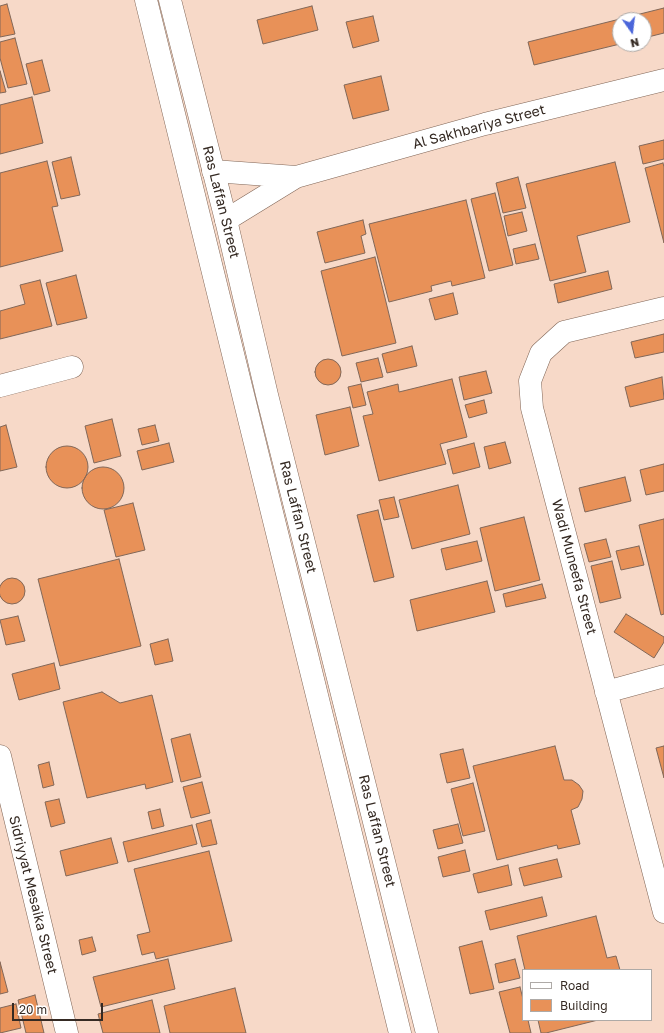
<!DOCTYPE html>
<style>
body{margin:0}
#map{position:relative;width:664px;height:1033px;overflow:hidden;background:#f7d9c8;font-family:"Golos Text",sans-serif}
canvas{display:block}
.legend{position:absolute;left:522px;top:969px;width:130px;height:52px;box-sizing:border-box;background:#fff;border:1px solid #aeaaa7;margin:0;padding:5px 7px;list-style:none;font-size:12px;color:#352a23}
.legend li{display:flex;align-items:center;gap:8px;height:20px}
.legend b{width:20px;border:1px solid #aeaaa7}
.north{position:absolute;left:612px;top:12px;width:40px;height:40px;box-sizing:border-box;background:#fff;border:1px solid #aeaaa7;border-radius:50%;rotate:166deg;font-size:11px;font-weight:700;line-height:16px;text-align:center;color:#352a23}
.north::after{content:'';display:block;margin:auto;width:14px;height:18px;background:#4b66da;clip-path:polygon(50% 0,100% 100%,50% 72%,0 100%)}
.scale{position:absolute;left:12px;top:1003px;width:91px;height:18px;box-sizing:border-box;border:2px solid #352a23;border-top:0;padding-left:5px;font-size:12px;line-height:14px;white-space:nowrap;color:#352a23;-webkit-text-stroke:3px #fff;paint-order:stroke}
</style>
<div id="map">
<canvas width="664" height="1033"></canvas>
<ul class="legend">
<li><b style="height:5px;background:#fff"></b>Road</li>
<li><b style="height:11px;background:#e89158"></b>Building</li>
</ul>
<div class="north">N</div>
<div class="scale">20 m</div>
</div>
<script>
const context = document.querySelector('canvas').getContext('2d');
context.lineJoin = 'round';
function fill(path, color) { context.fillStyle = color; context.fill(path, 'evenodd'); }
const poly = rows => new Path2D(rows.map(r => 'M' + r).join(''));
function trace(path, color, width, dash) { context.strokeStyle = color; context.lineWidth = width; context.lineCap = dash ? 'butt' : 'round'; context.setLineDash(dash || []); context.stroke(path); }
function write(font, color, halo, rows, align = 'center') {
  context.font = font + ' "Golos Text",sans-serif'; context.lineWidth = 4; context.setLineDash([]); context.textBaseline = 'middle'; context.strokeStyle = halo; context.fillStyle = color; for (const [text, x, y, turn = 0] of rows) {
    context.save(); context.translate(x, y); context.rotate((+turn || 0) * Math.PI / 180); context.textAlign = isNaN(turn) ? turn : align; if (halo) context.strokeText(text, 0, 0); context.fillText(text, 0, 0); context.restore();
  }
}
const building = poly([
 [7,4,15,34,0,37,0,6,7,4],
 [312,6,318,30,263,44,257,20,312,6],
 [664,8,664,33,644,38,644,20,620,20,620,44,534,65,528,42,664,8],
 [373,16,379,41,353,48,346,22,373,16],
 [15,38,27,84,8,88,0,58,0,42,15,38],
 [42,60,50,91,34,95,26,64,42,60],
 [0,71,6,92,0,93,0,71],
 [381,76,389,110,353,119,344,85,381,76],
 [32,97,43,143,0,154,0,105,32,97],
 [664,140,664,159,643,164,639,146,664,140],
 [71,157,80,195,61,199,52,162,71,157],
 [47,161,58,206,52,207,63,251,0,267,0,173,47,161],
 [615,162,630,222,577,236,586,272,550,281,526,184,615,162],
 [663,163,664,167,664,243,645,168,663,163],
 [518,177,526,208,503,213,496,183,518,177],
 [495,193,513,265,489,271,471,199,495,193],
 [466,200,485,278,452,286,451,281,431,286,432,291,389,302,369,224,466,200],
 [522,212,527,231,508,236,504,216,522,212],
 [363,220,366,234,361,236,365,253,325,263,317,232,363,220],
 [535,244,539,259,516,264,513,249,535,244],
 [375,257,396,343,342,356,321,271,375,257],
 [608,271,612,289,558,303,554,284,608,271],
 [76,275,87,318,57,325,46,283,76,275],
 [40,280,52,326,0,339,0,311,25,304,20,285,40,280],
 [453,293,458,314,435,320,429,299,453,293],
 [664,334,664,352,635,358,631,342,664,334],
 [412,346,417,366,387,373,382,354,412,346],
 [378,358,383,377,361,382,356,363,378,358],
 '315 372a13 13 0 1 1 26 0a13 13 0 1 1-26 0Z',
 [486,371,492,393,464,400,459,377,486,371],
 [662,377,664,399,630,407,625,387,662,377],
 [452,379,467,437,440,444,446,464,379,481,363,416,373,414,367,392,398,384,399,392,452,379],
 [361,384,366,405,353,408,348,387,361,384],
 [484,400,487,413,469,418,465,405,484,400],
 [350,407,359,446,325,455,316,415,350,407],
 [112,419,121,456,94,463,85,426,112,419],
 [6,425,17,467,0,471,0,427,6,425],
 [155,425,159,441,142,445,138,429,155,425],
 [505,442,511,463,489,469,484,447,505,442],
 [169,443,174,462,142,470,137,451,169,443],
 [474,443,480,467,453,474,447,450,474,443],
 '46 467a21 21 0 1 1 42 0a21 21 0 1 1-42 0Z',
 [664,464,664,491,646,495,640,470,664,464],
 '82 488a21 21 0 1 1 42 0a21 21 0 1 1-42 0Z',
 [625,477,631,501,585,512,579,488,625,477],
 [458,485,470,534,412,549,399,500,458,485],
 [394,497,399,517,384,520,379,500,394,497],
 [133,503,145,550,116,557,104,510,133,503],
 [378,510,394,577,374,582,357,515,378,510],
 [524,517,540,580,495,591,480,528,524,517],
 [664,519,664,614,661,615,639,525,664,519],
 [606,539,611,557,589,562,584,544,606,539],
 [477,541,482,561,446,570,441,549,477,541],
 [639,546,644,565,621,570,616,551,639,546],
 [119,559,141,646,60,666,38,579,119,559],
 [612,561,621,598,600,603,591,566,612,561],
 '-1 591a13 13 0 1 1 26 0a13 13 0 1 1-26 0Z',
 [487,581,495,612,417,631,410,600,487,581],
 [542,584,546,598,506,607,503,594,542,584],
 [626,614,664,637,664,642,654,658,614,632,626,614],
 [18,616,25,641,6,645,0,620,18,616],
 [168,639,173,661,155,665,150,644,168,639],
 [54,663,60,689,19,700,12,674,54,663],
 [102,692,120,703,152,695,173,782,146,789,145,784,87,798,63,702,102,692],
 [190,734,201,777,181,782,171,739,190,734],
 [555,746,564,780,572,780,579,785,583,791,582,799,578,807,571,810,580,844,558,849,557,845,497,860,473,766,555,746],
 [664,746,664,778,656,748,664,746],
 [463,749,470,778,447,783,440,754,463,749],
 [49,762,54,785,43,788,38,765,49,762],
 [202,782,210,813,191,818,183,787,202,782],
 [473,783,485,831,463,836,451,789,473,783],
 [59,799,65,823,51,827,45,802,59,799],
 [160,809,164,826,152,829,148,812,160,809],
 [211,820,217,844,202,847,196,824,211,820],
 [458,824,463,843,438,849,433,830,458,824],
 [192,825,197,844,128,862,123,842,192,825],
 [111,838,118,863,66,876,60,851,111,838],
 [465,850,470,871,443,877,438,857,465,850],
 [209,851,232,941,156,959,154,952,142,955,137,935,150,932,134,869,209,851],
 [557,859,562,877,524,886,519,868,557,859],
 [508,865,512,885,478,893,473,874,508,865],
 [542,897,547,916,490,930,485,911,542,897],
 [596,916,607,958,616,956,620,970,525,970,517,936,596,916],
 [92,937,96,951,82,955,79,940,92,937],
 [482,941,494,989,470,994,459,947,482,941],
 [168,959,175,989,101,1007,93,977,168,959],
 [515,959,520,978,499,983,495,964,515,959],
 [0,962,8,992,0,994,0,962],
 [520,987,523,999,523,1020,528,1020,531,1033,510,1033,499,992,520,987],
 [235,988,246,1033,170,1033,164,1006,235,988],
 [35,995,44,1033,26,1033,18,1000,35,995],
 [152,1000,160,1033,103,1033,98,1014,152,1000],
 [16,1004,21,1028,0,1033,0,1008,16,1004],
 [538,1020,598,1020,546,1033,541,1033,538,1020]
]);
const street = poly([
 [213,171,296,177],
 [226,220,296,177,485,124,664,80],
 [664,308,564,332,541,353,530,381,532,408,664,912],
 [0,386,72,367],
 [606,692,664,676],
 [0,756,67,1033]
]);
const secondary = poly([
 [146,0,400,1033],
 [170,0,226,220,267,395,427,1033]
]);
const streetNames = [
 ["Al Sakhbariya Street",479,127,-15],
 ["Ras Laffan Street",221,202,76],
 ["Ras Laffan Street",298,517,76],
 ["Wadi Muneefa Street",574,567,75],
 ["Ras Laffan Street",377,831,76],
 ["Sidriyyat Mesaika Street",33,895,76]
];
fill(building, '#e89158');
trace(building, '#816758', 1);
trace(street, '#806657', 23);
trace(secondary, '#806657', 23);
trace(street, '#fff', 22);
trace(secondary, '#fff', 22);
write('14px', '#352a23', '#fff', streetNames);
</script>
